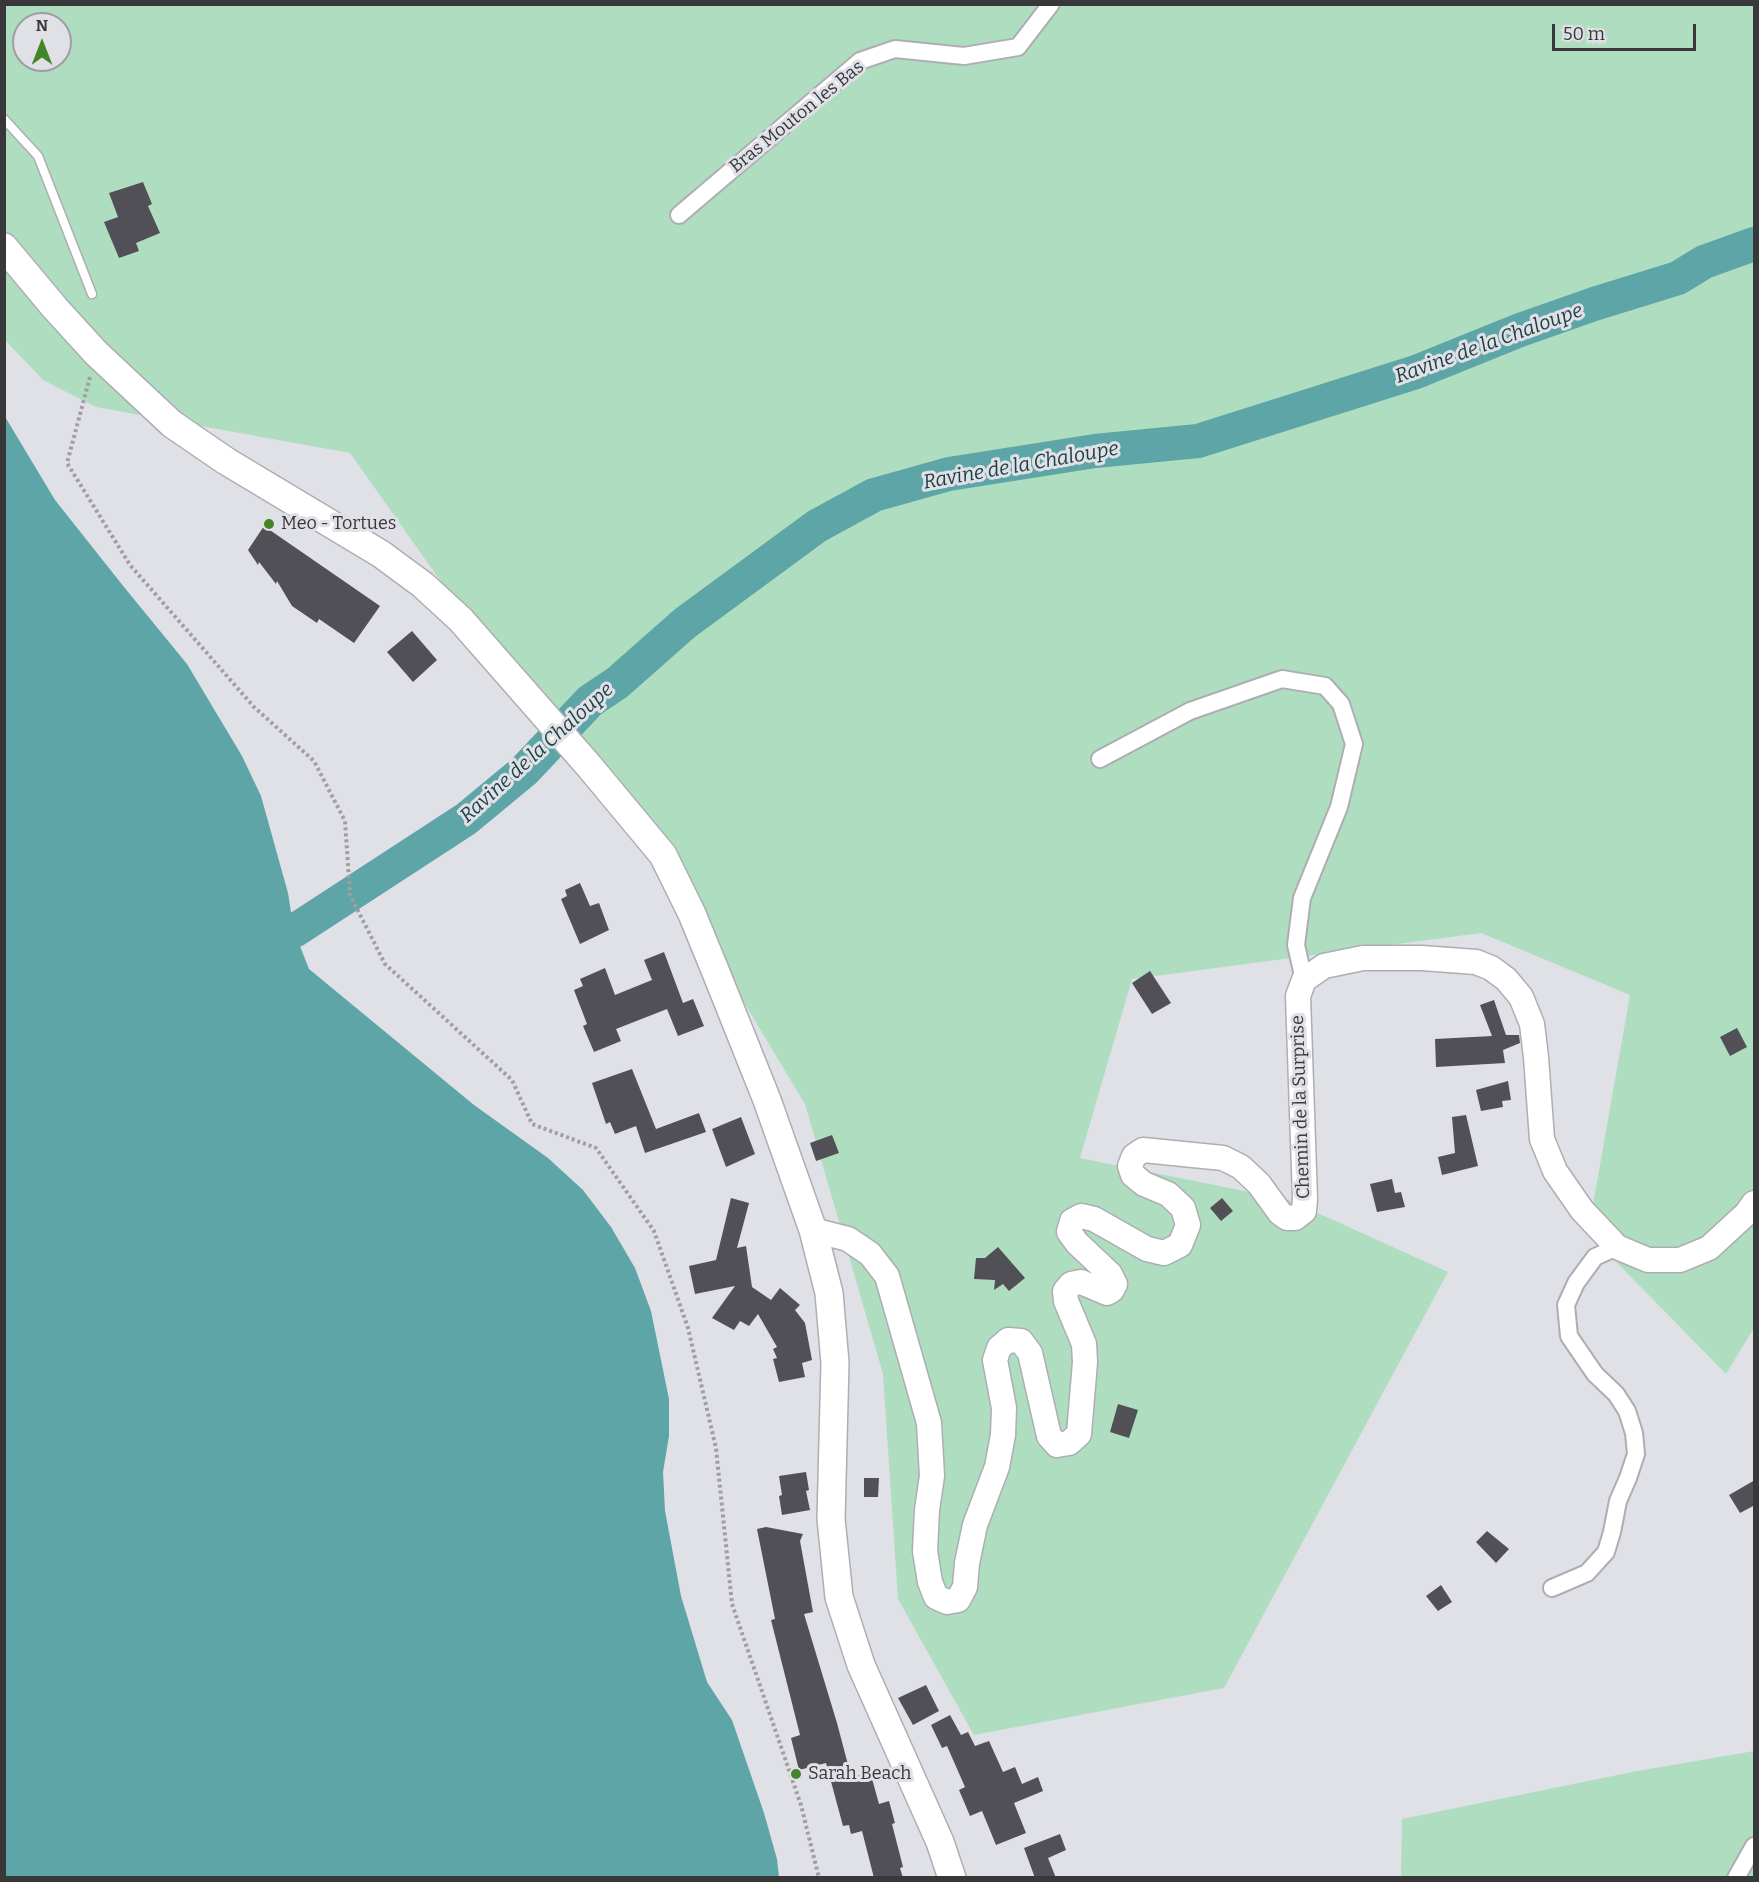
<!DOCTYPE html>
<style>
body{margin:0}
#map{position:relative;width:1759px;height:1882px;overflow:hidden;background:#e0e0e7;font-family:Bitter,serif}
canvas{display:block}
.frame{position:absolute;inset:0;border:6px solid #38383b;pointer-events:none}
.north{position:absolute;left:12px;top:12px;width:60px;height:60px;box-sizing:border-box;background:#e0e0e7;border:2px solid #9d9da2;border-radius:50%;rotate:0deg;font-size:16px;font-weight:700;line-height:24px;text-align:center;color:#38383b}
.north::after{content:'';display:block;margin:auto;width:21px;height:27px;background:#448527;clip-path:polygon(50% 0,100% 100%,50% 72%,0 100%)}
.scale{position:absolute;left:1552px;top:24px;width:144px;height:27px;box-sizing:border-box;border:3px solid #38383b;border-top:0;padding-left:8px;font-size:18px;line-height:21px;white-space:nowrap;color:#38383b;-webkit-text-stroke:4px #e0e0e7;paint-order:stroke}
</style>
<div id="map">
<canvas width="1759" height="1882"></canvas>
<div class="frame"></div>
<div class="north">N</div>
<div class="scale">50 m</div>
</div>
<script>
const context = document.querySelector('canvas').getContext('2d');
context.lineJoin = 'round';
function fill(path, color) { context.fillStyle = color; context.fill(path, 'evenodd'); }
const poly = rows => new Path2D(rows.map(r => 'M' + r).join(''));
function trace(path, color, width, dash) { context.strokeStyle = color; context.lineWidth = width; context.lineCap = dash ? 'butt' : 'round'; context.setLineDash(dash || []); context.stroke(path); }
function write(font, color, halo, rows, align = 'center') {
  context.font = font + ' Bitter,serif'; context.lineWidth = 6; context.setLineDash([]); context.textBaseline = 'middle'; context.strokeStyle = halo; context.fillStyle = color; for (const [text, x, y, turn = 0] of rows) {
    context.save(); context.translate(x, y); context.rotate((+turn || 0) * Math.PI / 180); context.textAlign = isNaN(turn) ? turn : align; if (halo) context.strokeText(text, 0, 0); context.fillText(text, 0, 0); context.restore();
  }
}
const green = poly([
 [5,5,1754,5,1754,1328,1726,1374,1588,1233,1630,995,1481,933,1132,979,1080,1158,1289,1200,1448,1272,1224,1688,974,1735,898,1599,883,1374,805,1104,655,854,449,593,350,453,96,407,43,380,5,340],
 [24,24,60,24,60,60,24,60],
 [1754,1751,1754,1877,1401,1878,1402,1819,1632,1772]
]);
const water = poly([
 [4,415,55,500,124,587,187,664,242,756,261,796,288,893,294,931,309,969,474,1105,548,1158,583,1190,611,1227,635,1268,651,1311,669,1399,669,1436,663,1472,665,1511,681,1596,707,1682,732,1720,764,1813,777,1859,779,1877,5,1877]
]);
const river = poly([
 [294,931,466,819,524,771,590,701,617,683,685,623,817,526,874,495,949,474,1095,451,1198,441,1416,372,1520,330,1594,304,1678,278,1704,262,1754,244]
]);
const building = poly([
 [143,182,152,204,148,206,160,233,136,243,139,251,119,258,104,222,118,217,109,193],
 [264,526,380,606,354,643,319,619,317,623,292,606,277,581,276,584,259,562,258,565,248,550],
 [412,631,437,660,413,682,387,652],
 [580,883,590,906,599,903,609,930,580,944,561,899,567,896,565,890],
 [664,952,683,1003,693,999,704,1026,678,1036,667,1009,616,1029,621,1041,594,1052,583,1026,587,1024,574,990,583,986,580,979,605,968,615,995,652,980,644,960],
 [1150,971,1171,1003,1152,1014,1132,983],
 [1494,1000,1506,1035,1519,1035,1520,1043,1503,1050,1505,1063,1436,1067,1435,1039,1492,1036,1480,1005],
 [1737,1028,1747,1047,1730,1056,1720,1037],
 [632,1069,656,1129,699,1113,706,1132,645,1153,636,1126,615,1134,610,1122,606,1124,592,1083],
 [1508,1081,1511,1100,1502,1101,1503,1107,1481,1111,1476,1090],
 [1466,1115,1478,1166,1442,1175,1438,1157,1455,1153,1452,1117],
 [741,1117,755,1154,726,1167,712,1129],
 [832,1135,839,1153,816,1161,810,1143],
 [1392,1179,1395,1193,1401,1192,1405,1207,1377,1212,1370,1184],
 [731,1198,749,1203,737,1248,746,1246,752,1287,771,1300,780,1288,800,1305,795,1310,805,1323,812,1360,802,1363,805,1377,779,1382,773,1359,777,1358,773,1349,777,1347,758,1314,749,1326,740,1321,734,1330,712,1318,735,1286,695,1294,689,1266,716,1260],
 [1222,1198,1233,1211,1221,1221,1210,1208],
 [998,1247,1025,1278,1009,1291,1003,1284,994,1290,995,1280,974,1279,976,1258,985,1258],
 [1118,1404,1138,1410,1129,1438,1110,1432],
 [806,1472,809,1490,806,1491,810,1510,782,1515,779,1496,782,1495,779,1476],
 [864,1478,879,1478,878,1497,864,1497],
 [1755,1480,1755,1505,1740,1513,1729,1495],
 [766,1527,803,1534,800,1541,813,1612,804,1614,837,1723,851,1776,871,1775,879,1804,889,1801,895,1823,892,1824,903,1867,900,1868,903,1878,874,1878,862,1831,851,1834,849,1825,843,1826,826,1763,799,1770,791,1738,800,1735,771,1620,775,1619,757,1529],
 [1487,1531,1509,1549,1496,1563,1476,1542],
 [1441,1585,1452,1602,1438,1611,1426,1596],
 [926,1685,939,1711,913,1725,898,1698],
 [950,1715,961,1735,968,1732,975,1746,989,1741,1003,1772,1015,1767,1022,1784,1038,1777,1043,1791,1014,1803,1026,1833,996,1845,982,1811,970,1816,959,1790,965,1787,947,1746,942,1748,931,1725],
 [1060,1834,1066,1850,1048,1858,1056,1878,1035,1878,1024,1848]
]);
const path = poly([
 [90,377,67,463,130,565,254,707,314,761,345,821,350,895,385,964,512,1080,532,1124,596,1148,654,1231,688,1328,716,1448,732,1604,801,1805,819,1878]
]);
const service = poly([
 [4,119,38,156,92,294]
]);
const minor = poly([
 [679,215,860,61,895,49,964,56,1018,47,1051,4],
 [1100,759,1190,711,1282,679,1325,686,1341,704,1354,744,1339,807,1302,898,1296,945,1304,980],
 [1552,1588,1587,1573,1606,1552,1612,1532,1618,1501,1628,1478,1636,1454,1634,1433,1627,1411,1616,1394,1595,1374,1569,1336,1566,1305,1576,1283,1595,1257,1617,1247],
 [1736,1878,1754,1846]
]);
const secondary = poly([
 [813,1230,848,1239,870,1254,887,1276,929,1423,932,1476,927,1510,925,1551,930,1582,936,1597,947,1602,958,1600,965,1587,967,1563,975,1525,997,1467,1003,1435,1004,1408,995,1360,999,1348,1008,1340,1021,1341,1030,1353,1049,1436,1057,1445,1069,1443,1079,1434,1085,1362,1084,1344,1066,1301,1065,1291,1071,1284,1081,1282,1107,1293,1112,1290,1115,1284,1110,1274,1077,1243,1069,1232,1072,1221,1081,1216,1094,1219,1147,1249,1164,1253,1180,1245,1188,1225,1183,1208,1168,1194,1144,1184,1133,1175,1130,1166,1134,1156,1143,1150,1223,1158,1241,1167,1259,1184,1280,1213,1287,1218,1295,1218,1304,1211,1305,1199,1298,996,1304,980,1324,966,1363,958,1422,958,1476,962,1491,968,1506,979,1521,997,1532,1024,1536,1057,1542,1139,1555,1171,1582,1210,1617,1247,1648,1260,1680,1260,1709,1248,1747,1213,1754,1203]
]);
const primary = poly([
 [4,247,55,308,96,353,172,424,226,461,381,554,423,585,461,620,589,766,663,855,692,914,717,975,767,1100,813,1230,829,1293,835,1363,831,1519,839,1597,861,1665,940,1842,952,1878]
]);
const markers = [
 [269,524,6,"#448527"],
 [796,1774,6,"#448527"]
];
const streetNames = [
 ["Bras Mouton les Bas",797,117,-39],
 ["Chemin de la Surprise",1301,1107,-92]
];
const poiNames = [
 ["Meo - Tortues",281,524],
 ["Sarah Beach",808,1774]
];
const waterNames = [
 ["Ravine de la Chaloupe",1489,344,-20],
 ["Ravine de la Chaloupe",1021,466,-10],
 ["Ravine de la Chaloupe",537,753,-42]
];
fill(green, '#afddc0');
fill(water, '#5da5a7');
trace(river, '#5da5a7', 34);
fill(building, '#505056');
trace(service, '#adadb4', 11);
trace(minor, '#adadb4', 20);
trace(secondary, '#adadb4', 27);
trace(primary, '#adadb4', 30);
trace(path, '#9e9ea3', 4, [3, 3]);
trace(service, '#fff', 8);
trace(minor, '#fff', 16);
trace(secondary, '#fff', 24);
trace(primary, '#fff', 27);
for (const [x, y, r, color] of markers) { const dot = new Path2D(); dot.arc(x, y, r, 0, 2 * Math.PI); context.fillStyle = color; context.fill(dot); trace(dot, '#e0e0e7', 2); }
write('18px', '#38383b', '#e0e0e7', streetNames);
write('18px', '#38383b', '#e0e0e7', poiNames, 'left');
write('italic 20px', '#1d4042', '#e0e0e7', waterNames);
</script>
